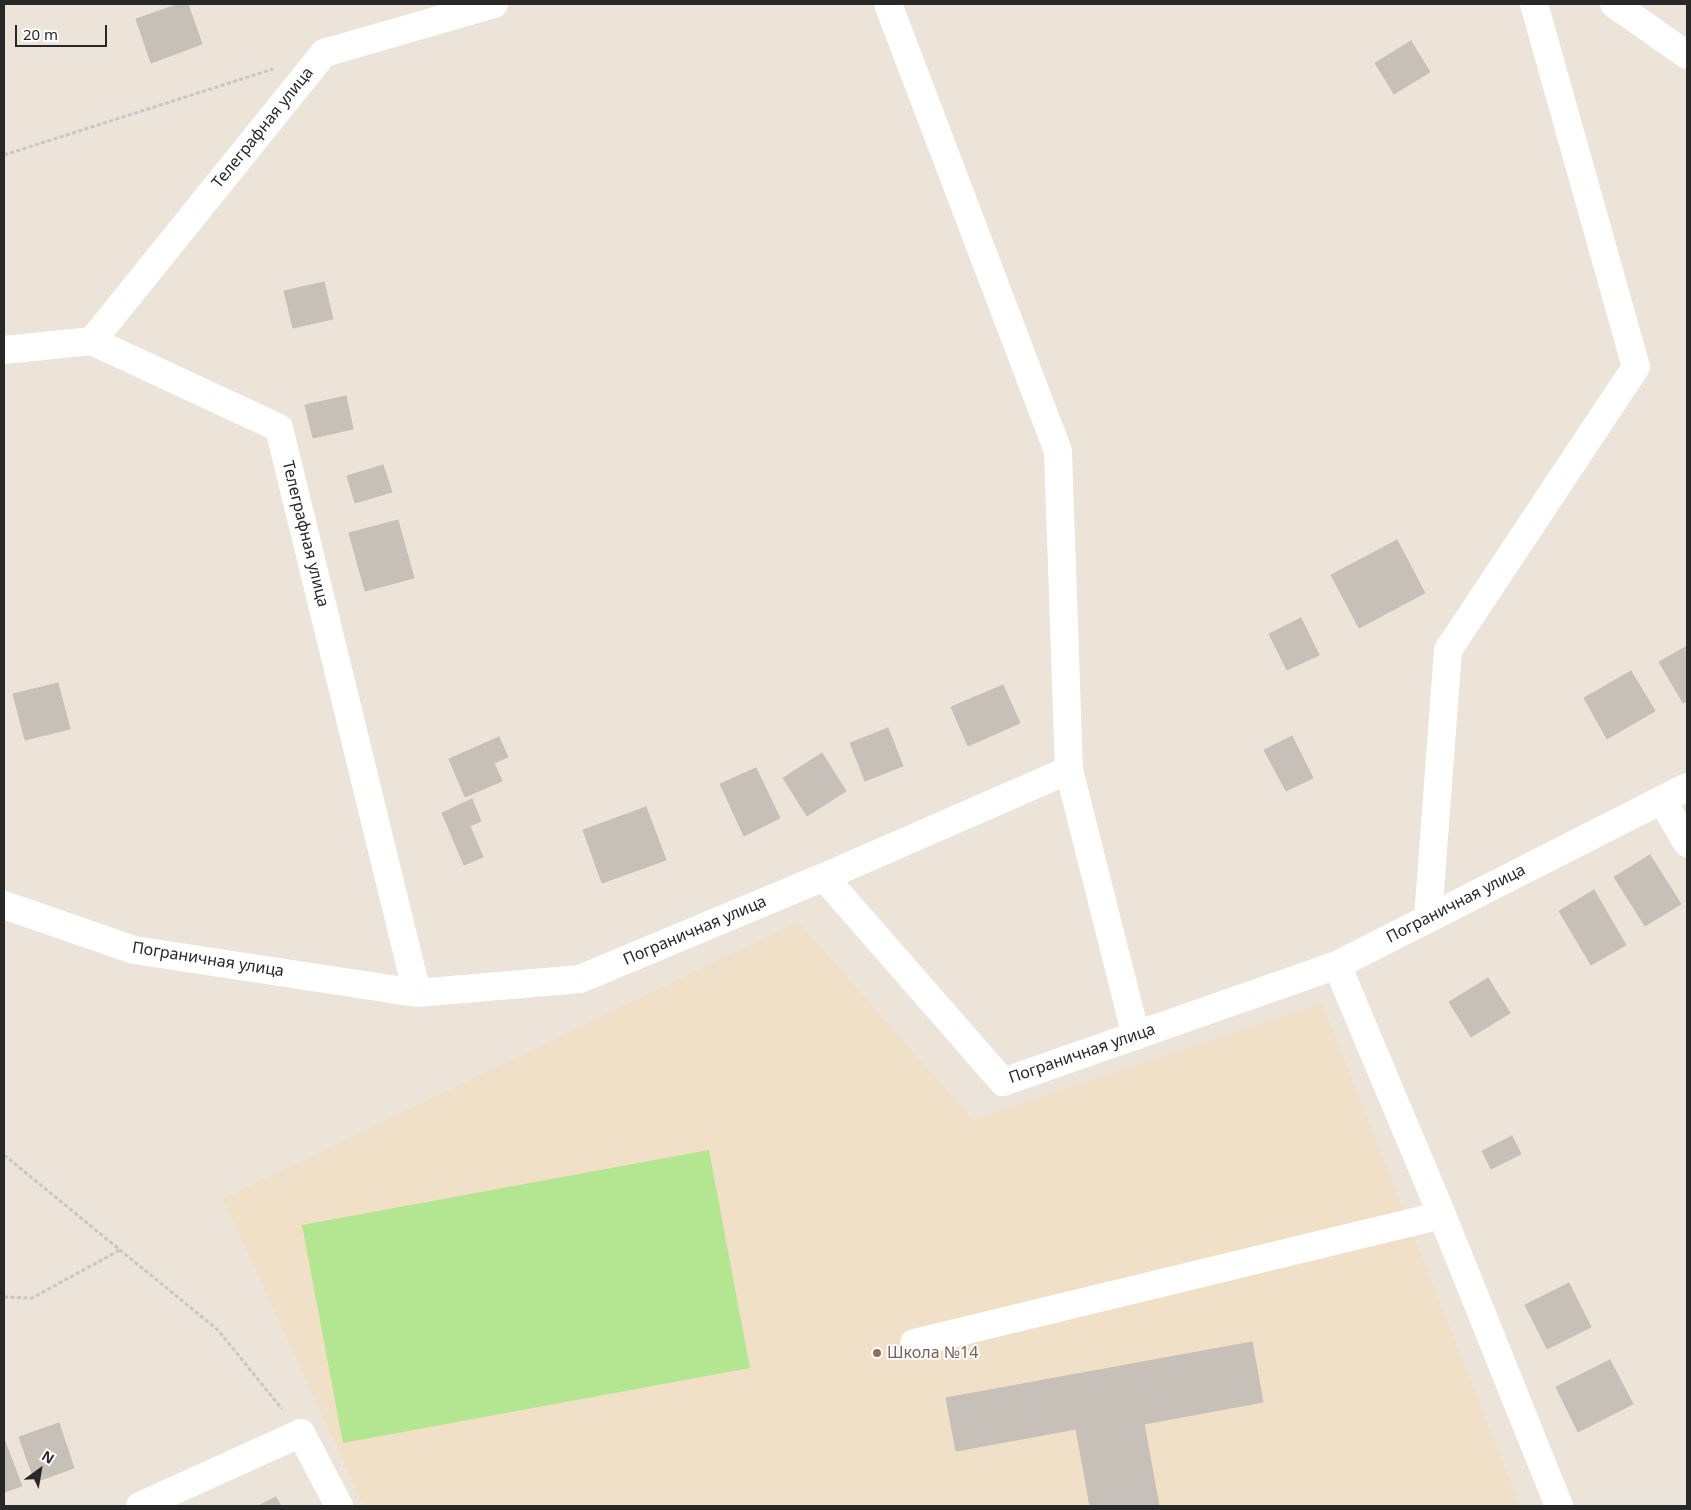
<!DOCTYPE html>
<meta charset="utf-8">
<style>
body{margin:0}
#map{position:relative;width:1691px;height:1510px;overflow:hidden;background:#ece3d9;font-family:"Noto Sans",sans-serif}
canvas{display:block}
.frame{position:absolute;inset:0;border:5px solid #282828;pointer-events:none}
.north{position:absolute;left:15px;top:1445px;width:50px;height:50px;-webkit-text-stroke:4px #fff;paint-order:stroke;rotate:32deg;font-size:14px;font-weight:700;line-height:20px;text-align:center;color:#282828}
.north::after{content:'';display:block;margin:auto;width:18px;height:22px;background:#282828;clip-path:polygon(50% 0,100% 100%,50% 72%,0 100%)}
.scale{position:absolute;left:15px;top:25px;width:92px;height:22px;box-sizing:border-box;border:2px solid #282828;border-top:0;padding-left:6px;font-size:15px;line-height:18px;white-space:nowrap;color:#282828;-webkit-text-stroke:4px #fff;paint-order:stroke}
</style>
<div id="map">
<canvas width="1691" height="1510"></canvas>
<div class="frame"></div>
<div class="north">N</div>
<div class="scale">20 m</div>
</div>
<script>
const context = document.querySelector('canvas').getContext('2d');
context.lineJoin = 'round';
function fill(path, color) { context.fillStyle = color; context.fill(path, 'evenodd'); }
const poly = rows => new Path2D(rows.map(r => 'M' + r).join(''));
function trace(path, color, width, dash) { context.strokeStyle = color; context.lineWidth = width; context.lineCap = dash ? 'butt' : 'round'; context.setLineDash(dash || []); context.stroke(path); }
function write(font, color, halo, rows, align = 'center') {
  context.font = font + ' "Noto Sans",sans-serif'; context.lineWidth = 4; context.setLineDash([]); context.textBaseline = 'middle'; context.strokeStyle = halo; context.fillStyle = color; for (const [text, x, y, turn = 0] of rows) {
    context.save(); context.translate(x, y); context.rotate((+turn || 0) * Math.PI / 180); context.textAlign = isNaN(turn) ? turn : align; if (halo) context.strokeText(text, 0, 0); context.fillText(text, 0, 0); context.restore();
  }
}
const education = poly([
 [798,922,973,1120,1322,1003,1520,1506,364,1506,223,1199]
]);
const green = poly([
 [709,1150,750,1368,343,1443,302,1225]
]);
const building = poly([
 [179,4,188,4,202,44,151,63,136,19,179,4],
 [1411,41,1430,72,1394,94,1375,63,1411,41],
 [324,282,333,319,293,328,284,291,324,282],
 [346,396,353,429,313,438,305,405,346,396],
 [383,465,392,492,355,503,347,476,383,465],
 [398,520,414,578,365,591,349,533,398,520],
 [1397,540,1425,593,1359,628,1331,575,1397,540],
 [1301,618,1319,655,1287,670,1269,634,1301,618],
 [1687,646,1687,701,1683,703,1659,662,1687,646],
 [1631,671,1655,711,1607,739,1584,698,1631,671],
 [58,683,70,729,25,740,13,694,58,683],
 [1003,685,1020,723,968,746,951,707,1003,685],
 [888,728,903,766,865,781,850,743,888,728],
 [1292,736,1313,778,1286,791,1264,750,1292,736],
 [499,737,508,757,494,763,502,781,465,797,449,759,499,737],
 [822,753,846,791,807,816,783,778,822,753],
 [756,768,780,818,744,836,720,784,756,768],
 [472,799,481,821,470,826,483,857,464,865,442,813,472,799],
 [646,807,666,860,602,883,583,830,646,807],
 [1650,855,1681,904,1645,926,1614,877,1650,855],
 [1594,890,1626,945,1591,965,1559,911,1594,890],
 [1488,978,1510,1013,1471,1037,1449,1002,1488,978],
 [1512,1136,1521,1154,1491,1169,1482,1151,1512,1136],
 [1569,1283,1591,1327,1547,1349,1525,1305,1569,1283],
 [1252,1342,1263,1402,1144,1424,1159,1506,1090,1506,1076,1429,956,1451,946,1398,1252,1342],
 [1610,1360,1633,1404,1578,1432,1556,1387,1610,1360],
 [59,1423,74,1468,35,1482,19,1437,59,1423],
 [4,1439,22,1486,4,1492,4,1439],
 [276,1497,281,1506,258,1506,276,1497]
]);
const path = poly([
 [4,155,273,69],
 [4,1155,218,1330,282,1409],
 [4,1297,32,1298,120,1250]
]);
const minor = poly([
 [1614,4,1687,55],
 [92,341,324,53,494,4],
 [4,350,92,341,279,428,417,993],
 [1069,770,1136,1036],
 [1662,800,1687,843],
 [824,877,1069,770,1058,451,888,4],
 [4,905,134,950,417,993,580,979,824,877,1003,1082,1337,965,1687,787],
 [1428,918,1448,650,1636,367,1534,4],
 [1337,965,1442,1215,1559,1506],
 [914,1343,1442,1215],
 [140,1506,301,1433,339,1506]
]);
const markers = [
 [877,1353,5,"#8d6e63"]
];
const streetNames = [
 ["Телеграфная улица",263,128,-51],
 ["Телеграфная улица",305,534,76],
 ["Пограничная улица",1456,904,-27],
 ["Пограничная улица",695,931,-23],
 ["Пограничная улица",208,960,9],
 ["Пограничная улица",1082,1054,-19]
];
const educationNames = [
 ["Школа №14",887,1353]
];
fill(education, '#efe0c7');
fill(green, '#b4e691');
fill(building, '#c7c0b9');
trace(building, '#c7bfb3', 1);
trace(path, '#c7c7c7', 3, [4, 2.5]);
trace(minor, '#fff', 28);
for (const [x, y, r, color] of markers) { const dot = new Path2D(); dot.arc(x, y, r, 0, 2 * Math.PI); context.fillStyle = color; context.fill(dot); trace(dot, '#fff', 2); }
write('16px', '#282828', '#fff', streetNames);
write('16px', '#785e54', '#fff', educationNames, 'left');
</script>
